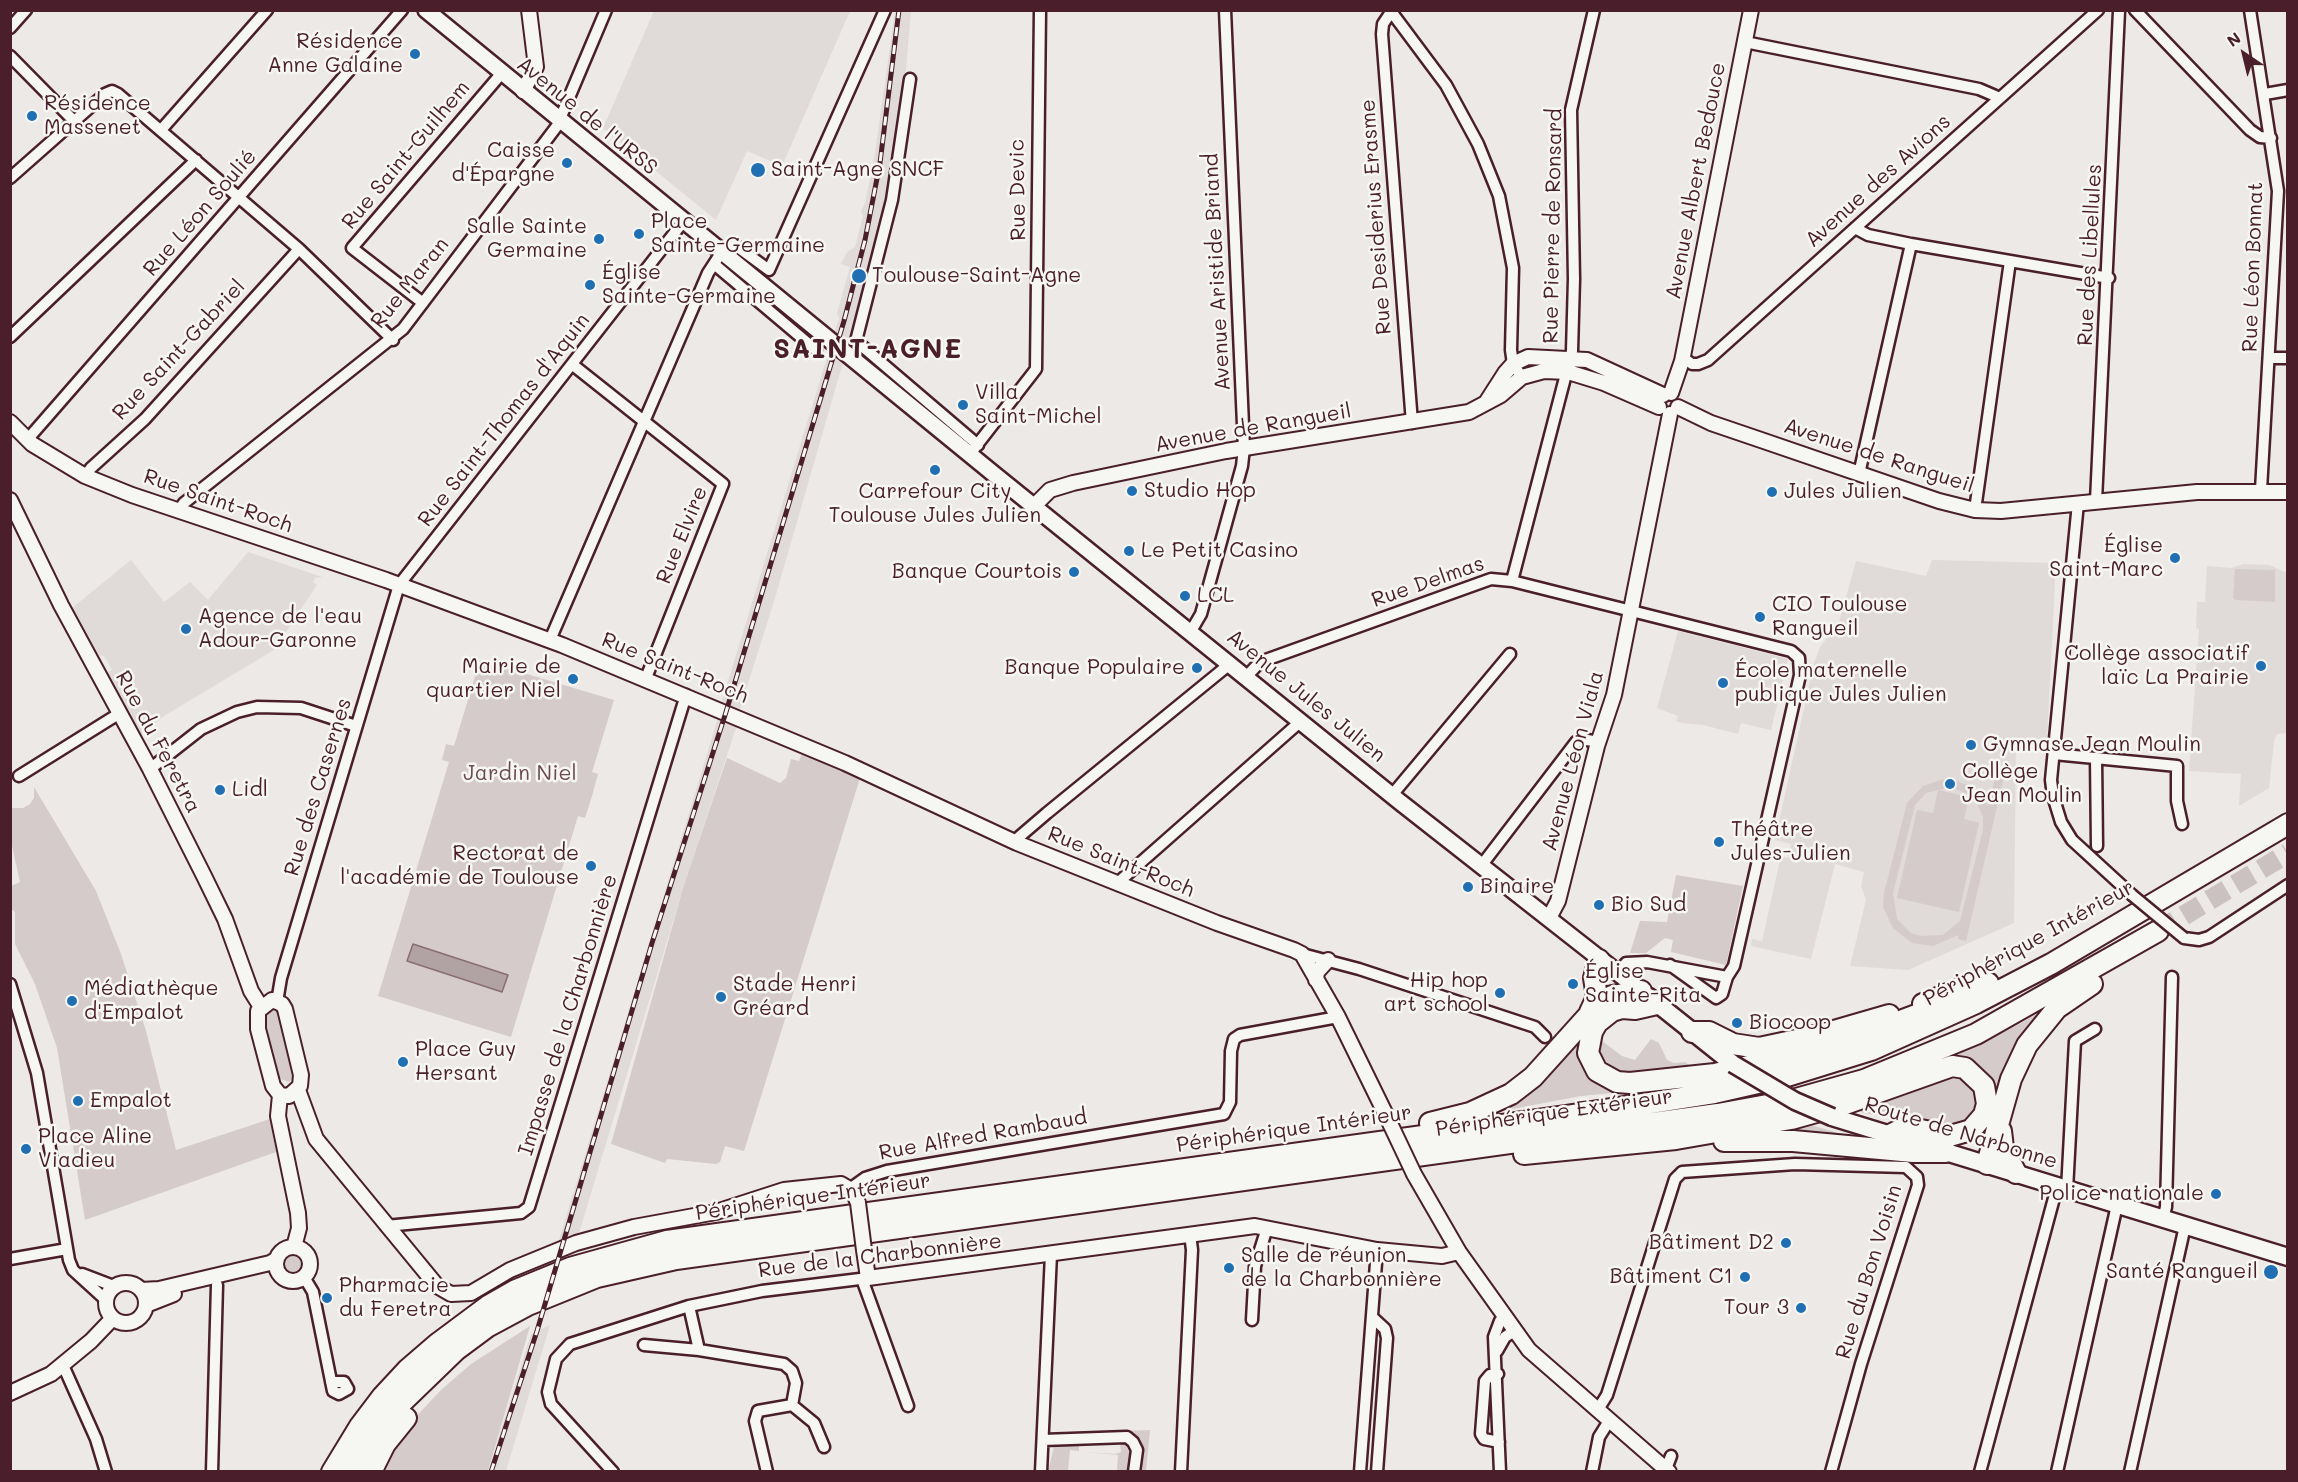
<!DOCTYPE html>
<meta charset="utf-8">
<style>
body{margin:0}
#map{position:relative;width:2298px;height:1482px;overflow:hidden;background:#ece9e6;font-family:Mali,sans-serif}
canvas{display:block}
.frame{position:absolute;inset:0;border:12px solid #4a1f2b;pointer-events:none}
.north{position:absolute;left:2214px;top:24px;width:60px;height:60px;-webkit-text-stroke:4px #f6f6f2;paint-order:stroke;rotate:325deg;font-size:16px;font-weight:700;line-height:24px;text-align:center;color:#4a1f2b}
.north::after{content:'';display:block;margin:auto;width:21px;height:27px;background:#4a1f2b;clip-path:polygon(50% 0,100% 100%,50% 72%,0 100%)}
</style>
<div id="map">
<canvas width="2298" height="1482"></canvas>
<div class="frame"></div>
<div class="north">N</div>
</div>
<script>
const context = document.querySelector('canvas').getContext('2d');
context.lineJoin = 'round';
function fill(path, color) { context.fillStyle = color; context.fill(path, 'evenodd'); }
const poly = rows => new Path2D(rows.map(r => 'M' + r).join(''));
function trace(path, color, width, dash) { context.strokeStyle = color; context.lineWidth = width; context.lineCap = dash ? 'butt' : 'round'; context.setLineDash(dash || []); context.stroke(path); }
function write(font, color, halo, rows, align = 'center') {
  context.font = font + ' Mali,sans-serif'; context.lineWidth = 5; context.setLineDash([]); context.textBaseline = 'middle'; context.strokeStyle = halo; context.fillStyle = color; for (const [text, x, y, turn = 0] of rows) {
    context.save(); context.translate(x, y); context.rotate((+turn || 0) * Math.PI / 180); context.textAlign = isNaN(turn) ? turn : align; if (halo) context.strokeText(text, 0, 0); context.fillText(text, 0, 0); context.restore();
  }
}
const built = poly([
 [654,11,850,11,782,166,747,151,716,220,603,128],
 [895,11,911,11,904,93,886,210,858,325,854,324,775,598,740,709,735,708,731,723,737,725,684,885,576,1243,556,1250,718,718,720,719,725,703,722,701,839,318,837,313,850,267,841,264,847,252,855,247,863,216,861,211,865,203,875,153],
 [248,552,322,577,315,578,313,582,317,585,274,650,164,716,141,734,107,673,112,670,104,656,97,655,72,608,131,560,164,602,190,582,208,600],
 [1932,560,2056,563,2047,739,2016,739,2014,923,1908,970,1850,966,1866,900,1861,886,1864,872,1835,864,1811,959,1751,946,1752,939,1762,941,1781,856,1788,858,1791,844,1775,840,1814,663,1820,647,1839,622,1856,561,1926,576],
 [2244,564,2269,565,2287,573,2287,733,2277,734,2274,741,2269,788,2239,806,2241,774,2189,771,2199,629,2196,628,2197,602,2205,602,2207,566,2231,568],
 [1678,631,1788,659,1771,730,1741,723,1738,734,1703,725,1682,723,1676,721,1678,716,1657,708],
 [550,1325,506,1471,488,1472,531,1334]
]);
const green = poly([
 [2235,569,2275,570,2275,602,2236,600,2233,598],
 [480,660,614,700,592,772,598,774,592,796,585,818,578,816,511,1037,378,996,449,762,442,760,446,744,454,746],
 [802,753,860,778,744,1151,725,1146,720,1162,716,1164,667,1159,665,1163,611,1144,684,885,727,758,780,783,786,778,791,759,799,761],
 [1997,771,2005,772,1966,941,1958,939,1958,935,1933,946,1912,943,1893,928,1883,907,1884,893,1907,803,1923,786,1944,779,1954,780,1972,787,1988,806],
 [1951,787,1966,793,1977,803,1983,817,1983,830,1960,921,1943,935,1921,936,1911,933,1897,919,1893,893,1915,805,1926,793],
 [34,787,96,891,121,954,146,1031,176,1150,270,1119,276,1152,85,1220,57,1048,35,984,15,944,15,912,11,909,11,886,20,882,11,841,11,808,23,808,30,804,34,798],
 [1938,790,1969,797,1964,819,1979,823,1959,912,1897,898,1917,810,1933,813],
 [1676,875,1743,886,1726,965,1671,952,1673,940,1665,938,1646,953,1630,953,1640,921,1667,922],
 [2050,1005,1986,1147,1971,1143,1992,1103,1943,1062,2027,1020],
 [276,1007,280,1011,295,1076,289,1082,276,1077,262,1016,267,1008],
 [1582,1032,1584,1059,1644,1090,1581,1096,1491,1113],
 [1651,1039,1659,1043,1667,1060,1674,1063,1685,1062,1693,1068,1621,1074,1609,1071,1597,1058,1596,1042,1602,1041,1622,1056,1635,1060],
 [1953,1075,1962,1078,1975,1089,1978,1107,1960,1129,1863,1113,1855,1108],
 [1807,1124,1835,1132,1849,1137,1764,1134],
 '284 1264a9 9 0 1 1 18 0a9 9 0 1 1-18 0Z',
 [530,1326,488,1471,380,1472,412,1421,441,1390,471,1364],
 [1150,1430,1146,1471,1143,1471,1139,1469,1141,1448,1138,1440,1121,1431],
 [1124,1443,1130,1453,1128,1471,1117,1471,1118,1455,1085,1452,1115,1454,1121,1452,1120,1444],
 [1079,1444,1079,1451,1070,1450,1068,1471,1048,1471,1054,1447]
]);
const water = poly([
 [413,944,508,975,502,992,407,961,413,944]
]);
const motorwayTunnel = poly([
 [2158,931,2288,853]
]);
const minor = poly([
 [1390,10,1446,85,1478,144,1499,196,1513,268,1511,350,1513,364,1522,377],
 [2135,10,2250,130,2260,137,2271,138],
 [2250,10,2278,191,2261,490],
 [1391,12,1383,24,1382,34,1412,423],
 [10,28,26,10],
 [1745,42,1979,89,2000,98],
 [10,56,75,122],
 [910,79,892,200,856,341,978,445],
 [2265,94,2288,90],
 [161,130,267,10],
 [10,178,105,94,112,91,118,94,299,249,393,340],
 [1855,228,1868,235,1911,244,2109,278],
 [714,264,816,350],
 [423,303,352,248,501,74],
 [10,337,196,160],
 [1683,354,1685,359,1692,364,1698,364,1708,360,2098,10],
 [2269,358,2288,358],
 [573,365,723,484,646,678],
 [27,440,402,10],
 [970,454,1036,369,1040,10],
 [1859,474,1911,244],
 [85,476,91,468,145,419,299,249],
 [2096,501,2119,11],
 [2078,503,2051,780,2053,796,2061,822,2072,840,2132,895],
 [179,510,184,503,403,329,557,126,606,10],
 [1975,510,2010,261],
 [1512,581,1572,351,1574,279,1571,110,1594,10],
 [1191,631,1201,614,1242,466,1244,448,1225,10],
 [550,640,708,273,721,253,735,245,769,270,885,10],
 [1247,676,1260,662,1491,579,1512,581,1791,651,1799,658,1800,675,1734,966,1727,977,1722,994,1716,998,1670,965],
 [2054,754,2177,766,2177,801,2182,824],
 [2096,758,2097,846],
 [150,769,201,729,237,712,257,707,301,708,356,726],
 [19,776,120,713],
 [1392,795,1510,654],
 [1017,843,1019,837,1047,813,1231,663],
 [1481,866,1576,742,1582,739,1593,741,1597,746],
 [1119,885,1122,879,1301,721],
 [2184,938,2199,940,2209,937,2288,885],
 [1302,954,1359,969,1535,1027,1545,1037],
 [1618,973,1626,963,1647,962,1727,977],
 [10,984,37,1073,69,1260,73,1270,107,1301],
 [277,1002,281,978,399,585,683,222],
 [851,1188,865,1178,887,1171,1224,1114,1230,1102,1231,1051,1234,1039,1240,1035,1338,1017],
 [2067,1190,2075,1041,2095,1029],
 [2163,1219,2166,1207,2172,977],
 [386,1226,521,1213,529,1207,686,695],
 [10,1259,67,1249],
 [82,1274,116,1287],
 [304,1277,313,1292,333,1391,339,1394,348,1389,344,1382,331,1382],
 [862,1279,908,1406],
 [689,1306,699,1350,784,1364,792,1371,796,1383,792,1405,758,1411,755,1421,767,1472],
 [1372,1317,1385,1329,1387,1338,1377,1472],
 [1252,1320,1255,1266,1267,1228],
 [644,1345,699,1350],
 [1497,1351,1505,1337,1514,1331],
 [62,1363,96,1439,106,1472],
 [1498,1374,1490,1375,1485,1381,1481,1434,1484,1439,1499,1442],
 [792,1405,814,1423,824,1447],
 [1597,1411,1607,1395,1675,1179,1682,1172,1795,1164,1906,1167,1917,1177,1918,1185,1861,1364,1831,1472],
 [1043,1440,1127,1437,1133,1442,1137,1450,1134,1472],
 [1666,1469,1671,1456],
 [212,1472,217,1285],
 [613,1472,551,1404,548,1392,556,1359,570,1344,689,1306,762,1291,868,1278],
 [1041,1472,1051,1254],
 [1181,1472,1192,1250,1190,1234],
 [1360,1472,1377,1250],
 [1500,1472,1494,1337,1500,1321,1504,1318],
 [1592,1472,1599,1437,1609,1421],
 [1980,1472,2057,1187],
 [2057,1472,2117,1205],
 [2130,1472,2185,1226]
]);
const tertiary = poly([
 [523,91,536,67,529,10],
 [1671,393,1682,361,1751,10],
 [1487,401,1505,373,1513,364,1528,357,1587,360,1663,395],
 [1678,407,1711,423,1761,440,1939,501,1975,510,2001,511,2197,492,2288,492],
 [10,422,32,444,85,476,132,495,386,580,562,645,845,763,1017,843,1217,923,1294,950,1302,954,1338,1017,1387,1117],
 [10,500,61,605,150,769,204,876,225,919,251,991,261,1007],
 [1035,505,1050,490,1073,483,1226,451,1469,412,1501,395,1522,377,1544,371,1568,372,1604,383,1659,407],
 [1549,918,1558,901,1597,746,1614,695,1670,414],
 [1316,980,1317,972,1328,960],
 [272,1000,282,1004,285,1009,301,1075,300,1086,289,1096,280,1095,273,1086,258,1029,258,1011,272,1000],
 [298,1090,316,1139,437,1286,451,1294,471,1293,510,1270,576,1243,634,1227,716,1212,784,1190,841,1184,853,1191,858,1203],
 [280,1095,278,1116,298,1213,299,1228,294,1247],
 [1414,1174,1459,1252,1529,1350,1669,1472],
 '276 1264a17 17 0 1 1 34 0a17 17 0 1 1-34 0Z',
 [864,1250,868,1278,1255,1226,1377,1250,1442,1256,1459,1252],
 '106 1303a20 20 0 1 1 40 0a20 20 0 1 1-40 0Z',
 [141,1290,159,1289,270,1263,277,1259],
 [146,1305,174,1294],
 [10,1393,51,1374,91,1341,113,1318]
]);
const secondary = poly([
 [426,10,995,475,1400,802,1641,991]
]);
const primary = poly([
 [1649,997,1733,1064],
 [1832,1117,2288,1257]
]);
const motorway = poly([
 [1657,1004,1635,1009,1622,1008,1612,1011,1597,1023,1592,1032,1588,1053,1597,1071,1617,1082,1630,1083,1715,1074,1834,1046,1940,1006],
 [1923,1004,1980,981,1988,983],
 [1590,1012,1597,997,1594,978,1599,960],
 [1692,1032,1709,1032,1733,1044,1759,1048,1820,1035,1889,1015],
 [1430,1123,1470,1113,1511,1094,1533,1077,1597,1006,1612,996,1641,991],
 [2001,1131,2003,1148,2016,1173],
 [1724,1141,1793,1141,1913,1152,1946,1152],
 [1524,1154,1676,1139,1791,1119,1845,1104,1952,1066,1965,1068,1984,1086,1987,1104,1984,1115,1971,1130,1950,1136,1906,1127,1892,1134],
 [1987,1164,2011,1079,2027,1045,2057,1008,2092,984],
 [332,1472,360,1426,382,1397,408,1369,437,1344,488,1306,516,1290,570,1268,667,1241,1567,1116,1714,1093,1784,1077,1871,1050,1976,1003,2051,964,2288,824],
 [352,1472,396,1408,456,1350,487,1327,528,1305,597,1277,676,1259,1718,1114,1789,1101,1864,1080,1976,1034,2158,931],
 [371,1472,385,1444,406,1418]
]);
const rail = poly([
 [491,1472,537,1331,652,943,726,712,844,321,865,240,880,163,899,10]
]);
const minorBridge = poly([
 [2132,895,2184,938]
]);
const tertiaryBridge = poly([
 [1387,1117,1414,1174],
 [858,1203,864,1250]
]);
const primaryBridge = poly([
 [1733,1064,1795,1101,1832,1117]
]);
const markers = [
 [415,54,6,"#1f6fb2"],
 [32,116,6,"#1f6fb2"],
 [567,163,6,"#1f6fb2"],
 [758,170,8,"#1f6fb2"],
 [639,234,6,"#1f6fb2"],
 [599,239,6,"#1f6fb2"],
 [859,276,8,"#1f6fb2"],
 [590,285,6,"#1f6fb2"],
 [963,405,6,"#1f6fb2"],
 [935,470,6,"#1f6fb2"],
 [1132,491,6,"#1f6fb2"],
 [1772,492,6,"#1f6fb2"],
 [1129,551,6,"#1f6fb2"],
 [2175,558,6,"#1f6fb2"],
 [1074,572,6,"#1f6fb2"],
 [1185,596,6,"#1f6fb2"],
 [1760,617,6,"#1f6fb2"],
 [186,629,6,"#1f6fb2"],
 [2261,666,6,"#1f6fb2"],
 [1197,668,6,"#1f6fb2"],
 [573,679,6,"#1f6fb2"],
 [1723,683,6,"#1f6fb2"],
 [1971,745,6,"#1f6fb2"],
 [1950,784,6,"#1f6fb2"],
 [220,790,6,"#1f6fb2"],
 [1719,842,6,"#1f6fb2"],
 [591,866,6,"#1f6fb2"],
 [1468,887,6,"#1f6fb2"],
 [1599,905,6,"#1f6fb2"],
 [1573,984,6,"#1f6fb2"],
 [1500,993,6,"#1f6fb2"],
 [721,997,6,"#1f6fb2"],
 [72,1001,6,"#1f6fb2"],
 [1737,1023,6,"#1f6fb2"],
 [403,1062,6,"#1f6fb2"],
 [78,1101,6,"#1f6fb2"],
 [26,1149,6,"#1f6fb2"],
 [2216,1194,6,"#1f6fb2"],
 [1786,1243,6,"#1f6fb2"],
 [1229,1268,6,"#1f6fb2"],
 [2271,1272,8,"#1f6fb2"],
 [1745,1277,6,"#1f6fb2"],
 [327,1298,6,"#1f6fb2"],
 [1801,1308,6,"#1f6fb2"]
];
const poiNames = [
 ["Résidence",403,42,"right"],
 ["Anne Galaine",403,66,"right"],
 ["Résidence",44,104],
 ["Massenet",44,128],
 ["Caisse",555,151,"right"],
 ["d'Épargne",555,175,"right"],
 ["Saint-Agne SNCF",771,170],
 ["Place",651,222],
 ["Sainte-Germaine",651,246],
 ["Salle Sainte",587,227,"right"],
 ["Germaine",587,251,"right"],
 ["Église",602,273],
 ["Sainte-Germaine",602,297],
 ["Toulouse-Saint-Agne",872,276],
 ["Villa",975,393],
 ["Saint-Michel",975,417],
 ["Studio Hop",1144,491],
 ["Carrefour City",935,492,"center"],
 ["Toulouse Jules Julien",935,516,"center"],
 ["Jules Julien",1784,492],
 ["Église",2163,546,"right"],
 ["Saint-Marc",2163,570,"right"],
 ["Le Petit Casino",1141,551],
 ["Banque Courtois",1062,572,"right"],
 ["LCL",1197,596],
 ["CIO Toulouse",1772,605],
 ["Rangueil",1772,629],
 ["Agence de l'eau",198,617],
 ["Adour-Garonne",198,641],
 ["Collège associatif",2249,654,"right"],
 ["laïc La Prairie",2249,678,"right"],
 ["Mairie de",561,667,"right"],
 ["quartier Niel",561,691,"right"],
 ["Banque Populaire",1185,668,"right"],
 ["École maternelle",1735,671],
 ["publique Jules Julien",1735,695],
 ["Gymnase Jean Moulin",1983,745],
 ["Collège",1962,772],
 ["Jean Moulin",1962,796],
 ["Lidl",232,790],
 ["Théâtre",1731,830],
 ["Jules-Julien",1731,854],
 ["Rectorat de",579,854,"right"],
 ["l'académie de Toulouse",579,878,"right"],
 ["Binaire",1480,887],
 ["Bio Sud",1611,905],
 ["Église",1585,972],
 ["Sainte-Rita",1585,996],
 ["Hip hop",1488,981,"right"],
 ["art school",1488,1005,"right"],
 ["Stade Henri",733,985],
 ["Gréard",733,1009],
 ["Médiathèque",84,989],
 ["d'Empalot",84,1013],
 ["Biocoop",1749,1023],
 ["Place Guy",415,1050],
 ["Hersant",415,1074],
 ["Empalot",90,1101],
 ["Place Aline",38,1137],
 ["Viadieu",38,1161],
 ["Police nationale",2204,1194,"right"],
 ["Bâtiment D2",1774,1243,"right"],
 ["Salle de réunion",1241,1256],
 ["de la Charbonnière",1241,1280],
 ["Santé Rangueil",2258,1272,"right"],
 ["Bâtiment C1",1733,1277,"right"],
 ["Pharmacie",339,1286],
 ["du Feretra",339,1310],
 ["Tour 3",1789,1308,"right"]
];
const streetNames = [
 ["Avenue de l'URSS",587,116,39],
 ["Rue Saint-Guilhem",406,155,-50],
 ["Avenue Albert Bedouce",1696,181,-79],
 ["Avenue des Avions",1878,181,-42],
 ["Rue Devic",1018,190,-91],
 ["Rue Léon Soulié",200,213,-49],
 ["Rue Desiderius Erasme",1376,217,-94],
 ["Rue Pierre de Ronsard",1553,226,-89],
 ["Rue des Libellules",2090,255,-87],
 ["Rue Léon Bonnat",2253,267,-88],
 ["Avenue Aristide Briand",1217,272,-93],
 ["Rue Maran",410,283,-51],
 ["Rue Saint-Gabriel",179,350,-47],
 ["Rue Saint-Thomas d'Aquin",504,420,-52],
 ["Avenue de Rangueil",1253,428,-10],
 ["Avenue de Rangueil",1879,456,18],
 ["Rue Saint-Roch",218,501,19],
 ["Rue Elvire",682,535,-68],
 ["Rue Delmas",1428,582,-19],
 ["Rue Saint-Roch",675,668,22],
 ["Avenue Jules Julien",1306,696,39],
 ["Rue du Feretra",158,742,62],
 ["Avenue Léon Viala",1573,761,-75],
 ["Rue des Casernes",318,787,-73],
 ["Rue Saint-Roch",1121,862,22],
 ["Périphérique Intérieur",2029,943,-29],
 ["Impasse de la Charbonnière",568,1015,-73],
 ["Périphérique Extérieur",1554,1113,-8],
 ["Périphérique Intérieur",1294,1129,-8],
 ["Route de Narbonne",1961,1133,17],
 ["Rue Alfred Rambaud",983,1135,-10],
 ["Périphérique Intérieur",813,1197,-8],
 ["Rue de la Charbonnière",880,1256,-7],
 ["Rue du Bon Voisin",1869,1272,-73]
];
const parkNames = [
 ["Jardin Niel",520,774]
];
const districtNames = [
 ["SAINT-AGNE",868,350]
];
fill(built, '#e0dad8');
fill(green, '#d4cbca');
fill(water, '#b1a2a3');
trace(water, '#886e73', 1.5);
trace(motorwayTunnel, '#ccc1c1', 20, [20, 10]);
trace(minor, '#4a1f2b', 15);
trace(tertiary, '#4a1f2b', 18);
trace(secondary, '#4a1f2b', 20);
trace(primary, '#4a1f2b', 21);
trace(motorway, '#4a1f2b', 24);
trace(minor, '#f6f6f2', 10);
trace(tertiary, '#f6f6f2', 14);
trace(secondary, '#f6f6f2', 15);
trace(primary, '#f6f6f2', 16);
trace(motorway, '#f6f6f2', 20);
trace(rail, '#4a1f2b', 5);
trace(rail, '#f6f6f2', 3, [9]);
trace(minorBridge, '#4a1f2b', 15, []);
trace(tertiaryBridge, '#4a1f2b', 18, []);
trace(primaryBridge, '#4a1f2b', 21, []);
trace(minorBridge, '#f6f6f2', 10);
trace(tertiaryBridge, '#f6f6f2', 14);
trace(primaryBridge, '#f6f6f2', 16);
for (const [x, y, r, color] of markers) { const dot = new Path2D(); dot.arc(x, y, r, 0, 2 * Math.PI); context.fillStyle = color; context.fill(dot); trace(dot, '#f6f6f2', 2); }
write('21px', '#4a1f2b', '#f6f6f2', poiNames, 'left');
write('21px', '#4a1f2b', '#f6f6f2', streetNames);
write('21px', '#6c4a53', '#f6f6f2', parkNames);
context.letterSpacing = '1.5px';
write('bold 27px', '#4a1f2b', '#f6f6f2', districtNames);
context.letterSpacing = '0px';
</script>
